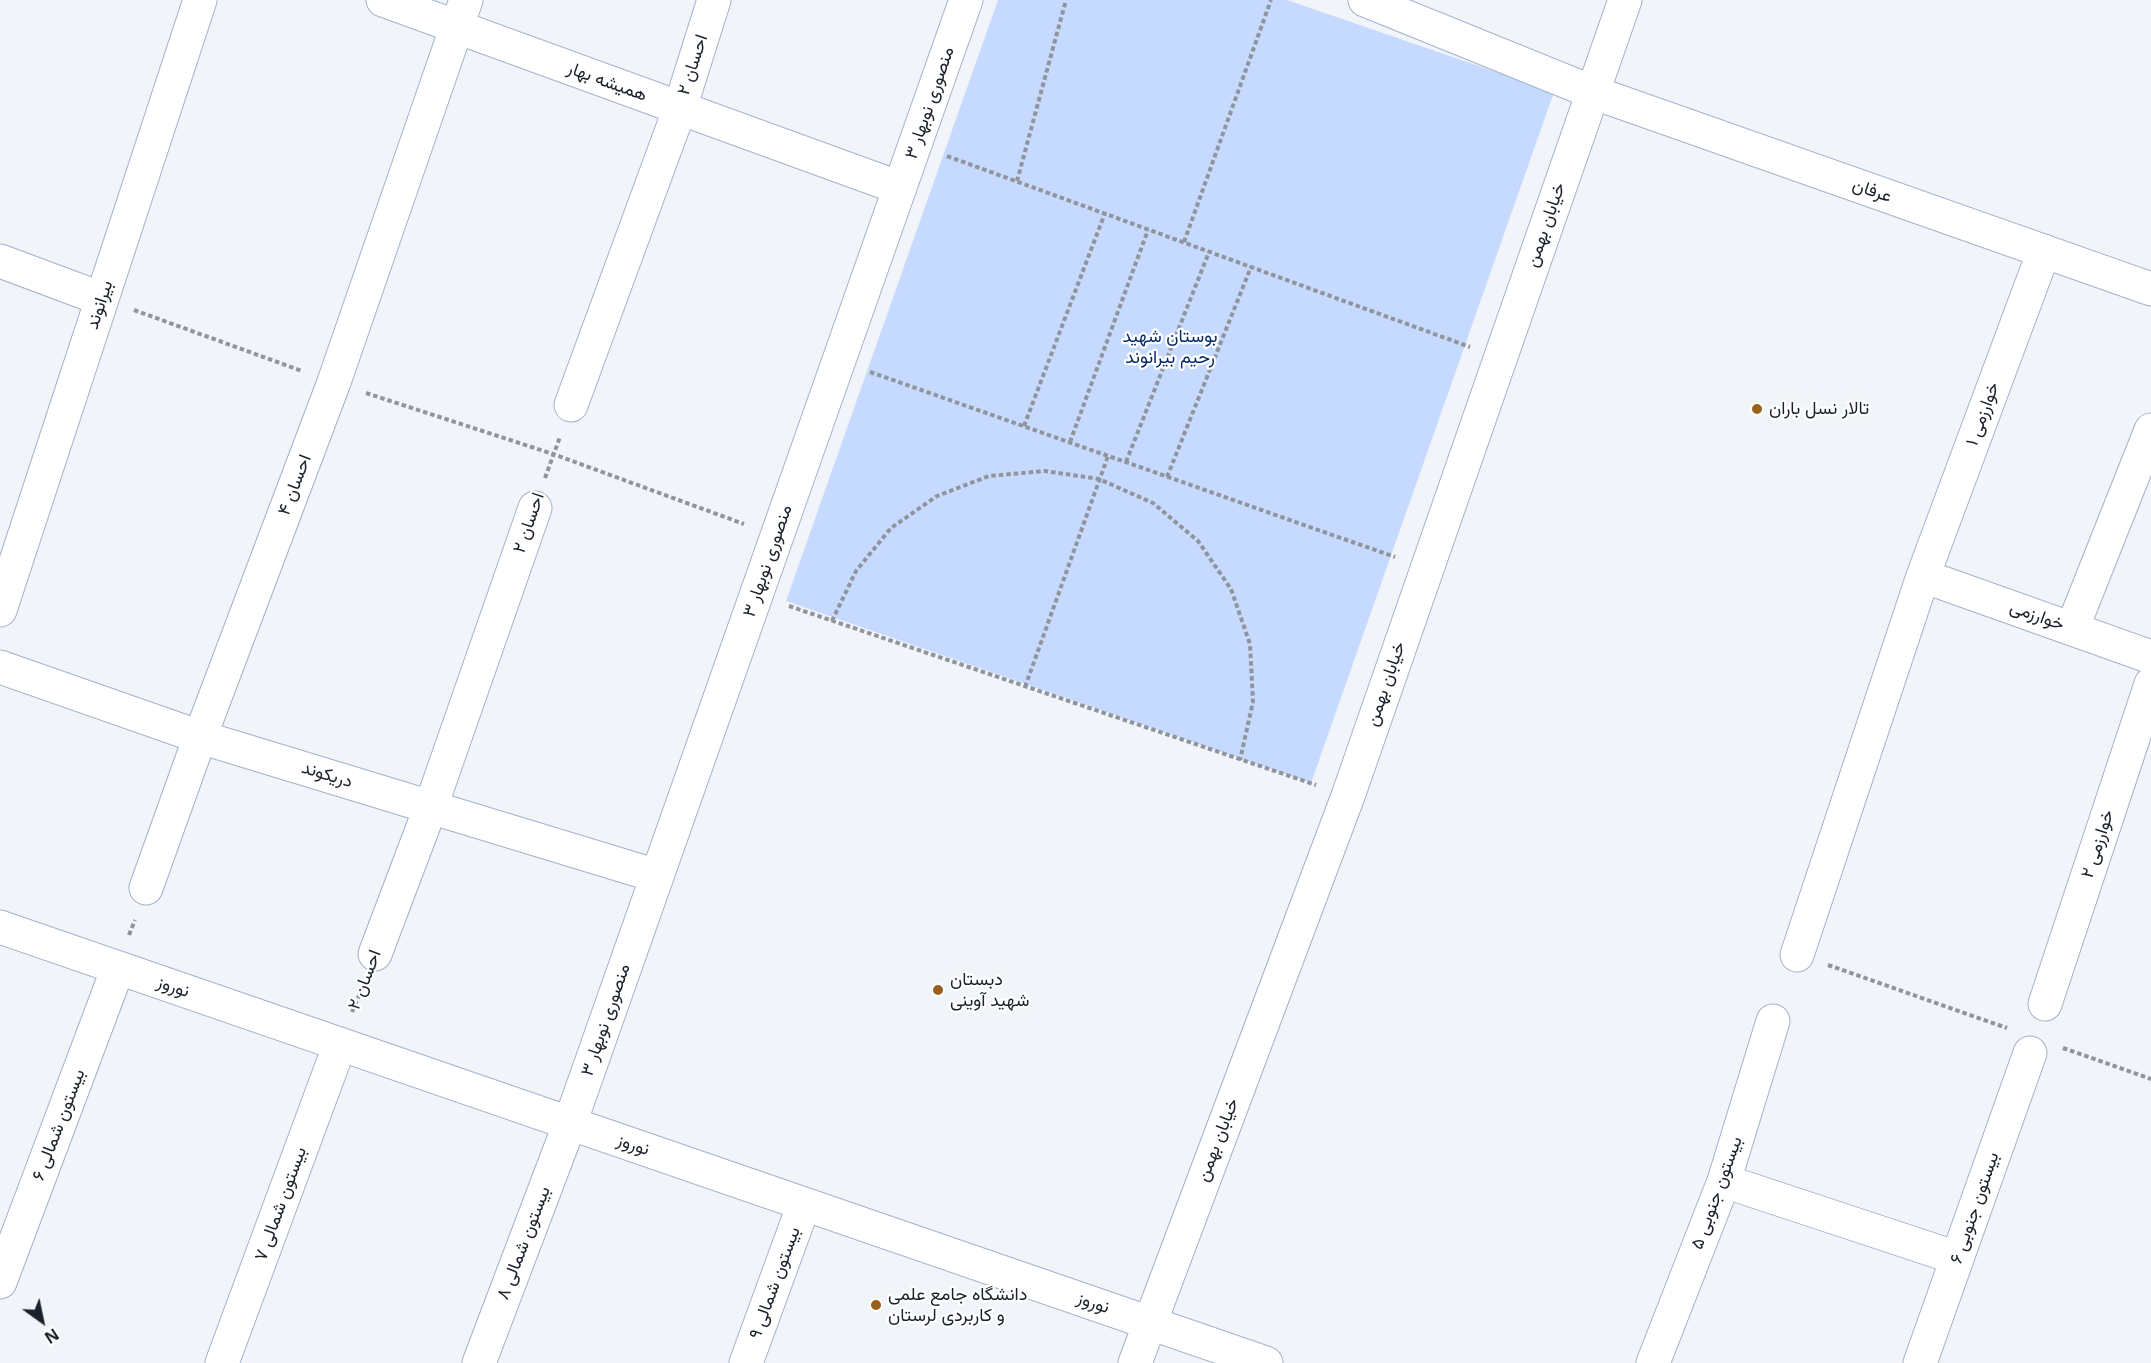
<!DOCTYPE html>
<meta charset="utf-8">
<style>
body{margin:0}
#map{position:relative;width:2151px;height:1363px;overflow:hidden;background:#f1f4f9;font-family:"Open Sans",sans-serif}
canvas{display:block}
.north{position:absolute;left:12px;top:1291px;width:60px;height:60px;-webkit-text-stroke:4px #fff;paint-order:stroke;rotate:147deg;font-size:16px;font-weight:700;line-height:24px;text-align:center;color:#1b212b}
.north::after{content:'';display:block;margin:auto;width:21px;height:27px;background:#1b212b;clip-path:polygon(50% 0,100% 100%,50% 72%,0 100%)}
</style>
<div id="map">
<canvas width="2151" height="1363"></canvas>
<div class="north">N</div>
</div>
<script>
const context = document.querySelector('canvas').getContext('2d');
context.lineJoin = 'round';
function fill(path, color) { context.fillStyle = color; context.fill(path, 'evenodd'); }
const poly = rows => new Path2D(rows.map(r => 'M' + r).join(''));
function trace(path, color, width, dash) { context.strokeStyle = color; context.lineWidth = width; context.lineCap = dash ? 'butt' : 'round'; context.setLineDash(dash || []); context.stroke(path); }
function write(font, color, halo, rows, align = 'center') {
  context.font = font + ' "Open Sans",Vazirmatn,sans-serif'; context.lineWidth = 4.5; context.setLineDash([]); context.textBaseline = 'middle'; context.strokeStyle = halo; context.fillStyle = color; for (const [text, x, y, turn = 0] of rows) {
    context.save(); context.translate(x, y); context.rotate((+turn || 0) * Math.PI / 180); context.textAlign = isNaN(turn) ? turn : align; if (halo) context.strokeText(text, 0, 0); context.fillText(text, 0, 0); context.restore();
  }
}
const green = poly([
 [998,0,1287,0,1554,92,1311,783,786,601]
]);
const path = poly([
 [947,156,1470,347],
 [1017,181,1066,0],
 [1184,242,1271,0],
 [134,310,302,371],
 [870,372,1395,557],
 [366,393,553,454,744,524],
 [1024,426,1105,213],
 [1070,442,1148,230],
 [1126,462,1209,252],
 [1167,477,1251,267],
 [545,478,560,437],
 [789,606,1316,785],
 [832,621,856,571,891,528,937,496,989,476,1045,471,1099,479,1153,503,1198,541,1231,589,1250,644,1253,702,1240,760],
 [1025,687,1108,456],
 [129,935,135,920],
 [1828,965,2007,1028],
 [352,1012,363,986],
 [2063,1048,2151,1079]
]);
const minor = poly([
 [383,0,900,188],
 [1365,0,1592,92,2151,289],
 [0,261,102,299],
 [571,405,680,108,714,0],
 [1923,576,2151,657],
 [0,610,200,0],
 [2072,629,2151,430],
 [0,667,200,737,657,876],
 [146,888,200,737,334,382,466,0],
 [0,927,1266,1363],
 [375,954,431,806,535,508],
 [1797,955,1923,576,2044,251],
 [2045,1004,2151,684],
 [1724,1181,1957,1258],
 [0,1282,118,968],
 [222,1363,340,1044],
 [479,1363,570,1123,966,0],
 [746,1363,804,1204],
 [1135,1363,1348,796,1625,0],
 [1653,1363,1724,1181,1773,1021],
 [1920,1363,2030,1053]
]);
const markers = [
 [1757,409,6,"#9a611e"],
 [938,990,6,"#9a611e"],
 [876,1305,6,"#9a611e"]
];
const streetNames = [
 ["احسان ۲",693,65,-72],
 ["همیشه بهار",607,82,20],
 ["منصوری نوبهار ۳",930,103,-71],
 ["عرفان",1872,191,19],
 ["خیابان بهمن",1546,225,-71],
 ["بیرانوند",100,305,-72],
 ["خوارزمی ۱",1983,414,-70],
 ["احسان ۴",295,485,-69],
 ["احسان ۲",529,523,-71],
 ["منصوری نوبهار ۳",768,561,-71],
 ["خوارزمی",2037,616,20],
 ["خیابان بهمن",1386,684,-71],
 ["دریکوند",327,775,17],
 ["خوارزمی ۲",2098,844,-72],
 ["احسان ۲",365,980,-69],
 ["نوروز",173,987,19],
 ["منصوری نوبهار ۳",606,1020,-71],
 ["بیستون شمالی ۶",59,1125,-69],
 ["خیابان بهمن",1218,1140,-69],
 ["نوروز",633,1145,19],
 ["بیستون جنوبی ۵",1717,1193,-70],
 ["بیستون شمالی ۷",281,1204,-70],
 ["بیستون جنوبی ۶",1975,1208,-71],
 ["بیستون شمالی ۸",524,1243,-69],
 ["بیستون شمالی ۹",775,1283,-70],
 ["نوروز",1093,1303,19]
];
const parkNames = [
 ["بوستان شهید",1170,337],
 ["رحیم بیرانوند",1170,358]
];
const poiNames = [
 ["تالار نسل باران",1769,409],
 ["دبستان",950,980],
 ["شهید آوینی",950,1001],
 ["دانشگاه جامع علمی",888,1295],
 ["و کاربردی لرستان",888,1316]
];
fill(green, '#c5dafe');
trace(minor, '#a2b2cc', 35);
trace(path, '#90949c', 4, [4.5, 3]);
trace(minor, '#fff', 33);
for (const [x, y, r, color] of markers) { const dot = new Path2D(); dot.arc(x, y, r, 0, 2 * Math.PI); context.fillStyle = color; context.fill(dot); trace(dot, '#fff', 2); }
write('18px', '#1b212b', '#fff', streetNames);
write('18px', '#062965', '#fff', parkNames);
write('18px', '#1b212b', '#fff', poiNames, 'left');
</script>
